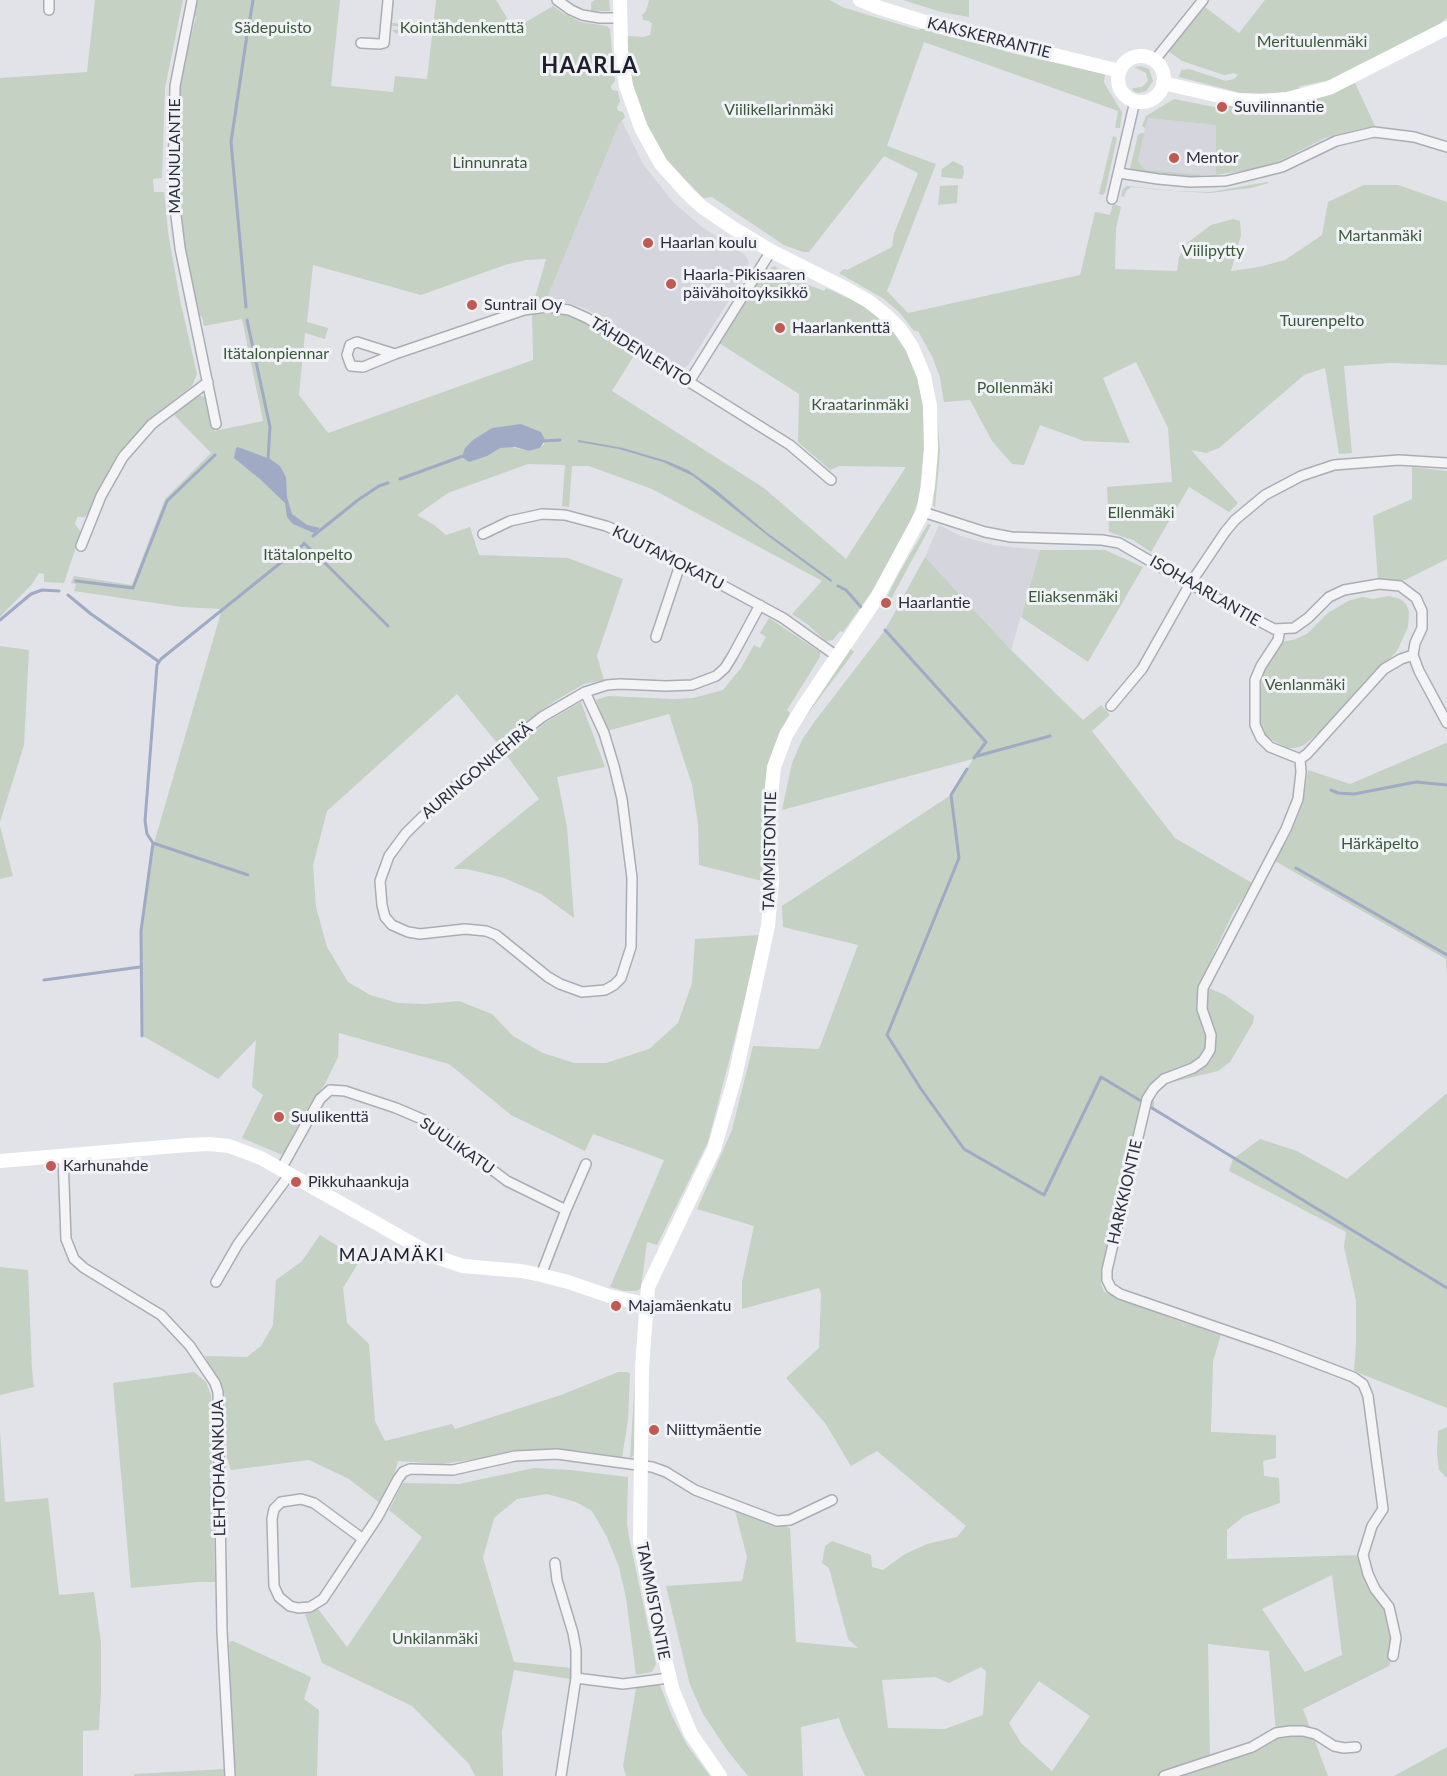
<!DOCTYPE html>
<meta charset="utf-8">
<style>
body{margin:0}
canvas{display:block;background:#e1e3e8}
</style>
<canvas width="1447" height="1776"></canvas>
<script>
const context = document.querySelector('canvas').getContext('2d');
context.lineJoin = 'round';
function fill(path, color) { context.fillStyle = color; context.fill(path, 'evenodd'); }
const poly = rows => new Path2D(rows.map(r => 'M' + r).join(''));
function trace(path, color, width, dash) { context.strokeStyle = color; context.lineWidth = width; context.lineCap = dash ? 'butt' : 'round'; context.setLineDash(dash || []); context.stroke(path); }
function write(font, color, halo, rows, align = 'center') {
  context.font = font + ' Lato,sans-serif'; context.lineWidth = 6; context.setLineDash([]); context.textBaseline = 'middle'; context.strokeStyle = halo; context.fillStyle = color; for (const [text, x, y, turn = 0] of rows) {
    context.save(); context.translate(x, y); context.rotate((+turn || 0) * Math.PI / 180); context.textAlign = isNaN(turn) ? turn : align; if (halo) context.strokeText(text, 0, 0); context.fillText(text, 0, 0); context.restore();
  }
}
const built = poly([
 [1147,118,1217,125,1216,175,1194,176,1145,170,1138,161],
 [621,119,643,164,673,202,702,227,745,255,749,262,747,272,688,365,684,368,679,367,584,308,565,302,546,300],
 [939,525,961,536,993,545,1040,550,1011,650,925,557]
]);
const green = poly([
 [95,0,183,0,165,88,162,178,153,179,154,192,164,192,168,232,180,300,197,374,192,386,156,414,127,444,102,482,88,513,85,517,77,517,75,524,81,532,64,583,44,582,44,574,39,573,32,584,0,617,0,78,87,72],
 [197,0,340,0,331,86,393,92,395,76,427,79,432,36,400,32,396,34,392,30,400,29,400,27,389,25,392,0,394,0,392,23,433,27,436,0,496,0,514,29,553,6,563,13,580,22,607,26,610,29,615,81,611,86,612,90,618,91,618,93,620,101,617,107,618,111,623,112,625,117,619,124,546,300,534,301,546,259,526,260,505,265,421,295,313,265,307,322,328,328,325,339,305,333,299,395,328,433,533,360,532,314,562,314,583,321,635,354,612,391,764,488,846,559,906,467,840,466,830,470,798,442,799,394,719,343,766,269,768,270,774,266,809,285,824,291,826,288,870,308,895,330,919,371,926,425,919,499,909,525,880,580,843,632,840,631,833,640,826,641,807,624,792,614,822,581,652,489,589,466,572,466,569,507,562,506,565,465,528,464,448,493,417,515,434,525,446,535,470,527,479,555,568,558,623,579,597,656,604,680,584,684,555,701,497,743,457,694,327,811,313,865,316,907,327,947,348,982,370,995,398,1003,425,1004,459,1001,492,1014,513,1036,543,1053,574,1063,606,1063,649,1049,678,1023,692,983,695,939,759,935,751,976,708,1142,657,1245,647,1242,641,1288,637,1291,624,1291,610,1287,664,1160,593,1134,585,1151,511,1115,449,1064,339,1033,338,1057,325,1084,307,1109,283,1154,280,1154,242,1138,263,1095,252,1087,256,1040,218,1079,143,1036,140,931,154,843,222,609,182,607,74,591,76,584,71,583,74,576,132,585,165,499,211,453,174,415,178,409,198,395,205,397,214,431,263,421,242,319,204,326,202,317,199,315,184,242,178,196,179,99,182,71,196,17,194,14],
 [505,427,545,440,544,444,540,448,529,451,507,446,465,448,473,441,492,428],
 [595,0,609,0,610,11,591,11,591,3],
 [649,0,830,0,842,7,918,30,925,28,1015,54,1105,74,1104,82,1107,88,1122,112,1120,128,1115,128,1118,111,924,42,887,146,936,164,887,291,908,313,1080,275,1095,212,1110,215,1113,204,1121,207,1116,228,1115,269,1177,271,1179,257,1187,243,1211,225,1233,219,1240,221,1241,235,1231,271,1259,267,1285,260,1322,235,1328,202,1364,185,1398,185,1447,202,1447,365,1390,363,1344,366,1352,453,1339,454,1325,368,1304,375,1219,448,1206,453,1191,450,1238,503,1229,512,1189,487,1151,552,1133,540,1109,532,1107,487,1172,482,1168,428,1136,362,1103,378,1130,443,1084,441,1040,425,1024,465,1012,464,992,441,970,400,944,402,940,378,933,358,918,331,914,331,900,313,884,299,839,273,844,269,847,270,892,247,894,234,918,173,884,156,809,252,803,252,784,245,712,197,703,198,664,157,640,113,629,78,627,36,644,37,650,35,652,24,649,21,643,20,642,15,646,11],
 [903,0,969,0,969,17,941,12],
 [1265,0,1447,0,1447,18,1437,26,1335,79,1297,87,1305,89,1289,94,1241,93,1179,77,1181,70,1189,69,1226,81,1234,79,1238,75,1234,73,1224,75,1182,61,1168,51,1205,7,1239,33],
 [1141,66,1149,69,1153,81,1146,91,1138,93,1132,90,1133,88,1142,87,1148,81,1146,73,1134,67],
 [1355,83,1376,128,1360,129,1325,138,1268,167,1216,175,1216,125,1148,118,1145,128,1142,126,1146,116,1174,99,1224,109,1225,106,1261,105,1325,95],
 [1141,133,1144,133,1138,161,1145,170,1200,175,1199,178,1134,172,1130,169,1138,135],
 [1113,136,1117,138,1105,193,1102,195,1099,194],
 [953,161,963,166,964,173,962,179,941,177,942,169],
 [1267,182,1269,183,1251,188,1210,193,1172,191,1131,187,1126,191,1124,197,1121,196,1123,189,1127,186,1175,191,1210,192],
 [958,185,957,203,938,205,940,186],
 [936,404,940,452,935,508,933,505,937,452],
 [1412,467,1447,471,1447,559,1405,580,1378,580,1373,516,1412,499],
 [928,524,931,525,891,599,887,597,899,573],
 [1040,550,1105,550,1143,567,1088,662,1021,617],
 [925,557,1011,650,1083,720,1101,705,1110,715,1092,731,1175,838,1252,883,1232,915,1199,984,1225,995,1254,1016,1253,1023,1230,1062,1218,1071,1165,1084,1154,1096,1154,1109,1141,1102,1101,1274,1101,1284,1104,1292,1179,1321,1221,1334,1213,1362,1211,1432,1276,1435,1276,1458,1263,1461,1264,1476,1279,1478,1280,1503,1244,1516,1227,1530,1227,1559,1363,1555,1389,1607,1393,1656,1389,1666,1303,1709,1328,1776,865,1776,843,1730,839,1718,801,1727,803,1776,748,1776,727,1750,703,1714,690,1685,666,1586,742,1581,747,1557,734,1507,790,1528,796,1642,858,1648,848,1639,829,1568,822,1563,825,1546,832,1541,871,1555,872,1567,883,1570,905,1554,927,1544,957,1537,966,1526,877,1451,851,1466,825,1423,786,1378,819,1348,821,1294,819,1288,742,1309,742,1282,754,1226,697,1209,732,1130,753,1046,819,1049,858,945,783,927,782,906,951,795,973,759,782,810,792,763,802,740,815,721,885,630],
 [1332,1575,1342,1655,1305,1672,1262,1609],
 [1208,1644,1269,1651,1276,1733,1210,1761],
 [981,1667,986,1671,983,1715,945,1729,888,1728,882,1680,935,1677,949,1683],
 [1039,1681,1090,1716,1052,1771,1021,1743,1009,1723],
 [1389,596,1400,599,1406,604,1409,612,1408,627,1397,651,1323,729,1304,745,1296,748,1287,748,1265,736,1261,724,1259,695,1260,675,1282,642,1296,639,1307,634,1328,613,1348,601,1362,597,1373,599],
 [769,618,820,652,820,657,787,710,790,713,777,743,764,800,762,881,699,865,698,824,692,785,669,714,607,731,596,700,608,696,674,699,693,698,723,690,741,668,754,645,760,648,766,637,760,633],
 [0,646,29,650,24,745,0,822],
 [850,648,854,652,800,724],
 [581,702,605,767,557,777,567,827,574,918,541,894,504,878,467,869,453,869,539,799,507,756,543,724],
 [1446,743,1447,744,1447,977,1446,959,1275,861,1290,835,1303,803,1308,770,1350,784],
 [0,826,13,876,0,879],
 [1447,1093,1447,1408,1354,1371,1356,1345,1356,1300,1344,1247,1346,1232,1229,1171,1233,1159,1260,1139,1297,1151,1347,1179],
 [320,1235,360,1260,343,1288,347,1323,369,1344,375,1421,385,1441,452,1424,455,1429,561,1395,618,1372,626,1372,630,1373,628,1420,622,1457,580,1451,540,1450,442,1464,398,1461,393,1480,381,1504,349,1479,309,1460,231,1470,227,1458,224,1389,221,1389,205,1356,247,1357,261,1346,273,1325,276,1280,302,1261],
 [0,1267,28,1270,32,1370,34,1387,0,1395],
 [194,1372,206,1382,211,1395,215,1582,198,1582,131,1588,113,1383],
 [635,1378,638,1379,636,1454,630,1458],
 [1447,1427,1447,1478,1439,1470,1437,1453,1438,1431],
 [0,1431,5,1502,48,1498,59,1595,94,1592,101,1642,101,1690,99,1730,83,1731,83,1776,0,1776],
 [534,1468,570,1470,628,1477,627,1524,629,1537,656,1664,652,1672,636,1675,626,1598,619,1567,607,1537,592,1511,576,1502,547,1494,517,1499,494,1518,483,1558,514,1662,571,1668,570,1679,514,1670,502,1731,503,1776,475,1776,469,1764,412,1706,322,1663,305,1614,318,1609,347,1647,422,1537,389,1510,403,1483,459,1484],
 [233,1641,311,1677,304,1699,319,1710,317,1776,234,1776,229,1642],
 [660,1685,672,1716,687,1745,710,1776,626,1776,623,1766,636,1688],
 [1447,1747,1447,1776,1394,1776],
 [225,1769,224,1776,134,1776,134,1774]
]);
const water = poly([
 [521,424,541,432,545,440,540,448,529,451,515,447,500,448,487,456,469,462,462,457,465,448,473,440,492,428],
 [578,440,623,448,667,461,688,470,715,489,766,532,832,580,831,582,772,539,693,476,663,462,619,449,578,442],
 [238,447,270,459,280,466,286,477,287,497,292,514,307,525,320,528,314,533,293,524,287,517,285,503,261,480,234,458,236,448]
]);
const stream = poly([
 [249,25,253,0],
 [246,307,231,142,247,35],
 [247,320,270,427,268,459],
 [543,441,560,440],
 [400,479,463,456],
 [313,536,358,500,379,486,388,483],
 [304,543,311,550],
 [316,554,388,626],
 [76,581,133,588,167,501,215,455],
 [838,586,846,590,861,607],
 [68,595,91,614,158,661],
 [0,620,31,594,42,590,59,591],
 [885,630,986,742,974,758],
 [977,756,1050,736],
 [967,769,951,795,959,858,887,1035,921,1089,964,1149,1044,1195,1101,1077,1141,1101],
 [1331,790,1338,793,1354,794,1416,782,1447,785],
 [153,843,248,875],
 [1296,868,1447,955],
 [44,980,140,967],
 [142,1036,141,931,153,843,147,834,145,821,157,665,161,659,304,544],
 [1152,1108,1447,1288]
]);
const street = poly([
 [49,0,49,10],
 [192,0,175,86,173,191,180,248,216,424],
 [557,0,571,10,582,15,600,18,620,18],
 [361,43,380,44,384,43,388,0],
 [1154,61,1203,0],
 [1119,173,1158,179,1190,182,1226,181,1282,167,1336,141,1374,132,1414,137,1447,147],
 [1112,199,1135,101],
 [395,354,357,342,350,345,347,355,351,366,363,367,395,354,524,310,547,307,569,310,587,318,790,445,831,480],
 [689,382,771,251],
 [923,512,985,532,1011,537,1102,540,1119,543,1190,584,1274,629,1294,628,1308,618,1329,597,1344,590,1379,584,1400,586,1416,598,1422,611,1422,628,1415,643,1413,655],
 [483,534,510,521,542,514,565,515,606,526,635,538,783,618,838,657],
 [81,546,101,496,123,457,152,424,208,382],
 [1280,629,1278,640,1261,666,1255,680,1255,725,1261,738,1270,747,1300,759,1301,772,1298,799,1286,829,1203,988,1202,1009,1211,1035,1210,1050,1203,1061,1193,1068,1164,1079,1154,1088,1147,1099,1107,1270,1107,1280,1111,1288,1120,1294,1274,1347,1353,1377,1363,1384,1368,1396,1383,1509,1372,1526,1363,1555,1368,1574,1375,1589,1389,1607,1396,1638,1393,1656],
 [656,637,681,562],
 [585,692,542,717,449,791,406,833,389,856,380,881,382,905,385,917,392,925,408,932,420,934,465,929,486,931,496,935,548,977,560,984,582,992,605,990,614,985,621,978,631,947,632,878,622,799,614,766,604,733,585,692,607,685,620,684,666,686,692,685,716,676,725,668,733,655,760,605],
 [1111,706,1142,669,1190,584,1225,532,1235,520,1265,495,1301,476,1334,465,1399,460,1447,463],
 [1300,759,1307,754,1384,669,1401,659,1413,655,1419,671,1447,723],
 [63,1157,66,1239,74,1259,84,1268,161,1315,190,1346,215,1383,218,1392,222,1631,230,1776],
 [281,1169,320,1099,330,1090,345,1091,396,1108,424,1120,444,1133,507,1181,566,1210,541,1275],
 [566,1210,586,1164],
 [216,1282,238,1244,290,1174],
 [363,1539,314,1503,301,1499,281,1502,274,1509,272,1519,274,1586,279,1597,290,1606,298,1608,310,1607,323,1599,377,1518,398,1479,403,1472,410,1469,453,1470,515,1456,557,1454,652,1467,666,1472,695,1490,777,1521,790,1520,832,1500],
 [555,1563,557,1580,573,1633,576,1650,576,1678],
 [561,1776,576,1678,623,1684,669,1678],
 [1164,1776,1252,1747,1276,1733,1290,1731,1303,1731,1315,1734,1334,1746,1344,1748,1356,1747]
]);
const secondary = poly([
 [620,0,621,50,626,86,641,128,661,164,687,193,702,207,733,228,771,251,847,289,868,301,886,315,900,329,912,347,924,376,930,406,931,450,928,486,923,512,876,599,803,707,786,735,774,767,769,814,772,882,768,926,735,1077,714,1149,648,1287,642,1367,640,1541,655,1618,673,1691,691,1734,720,1776],
 [860,0,880,8,948,29,1120,71],
 '1118 79a23 23 0 1 1 46 0a23 23 0 1 1-46 0Z',
 [1163,83,1237,100,1261,101,1287,99,1329,88,1447,28],
 [0,1161,188,1145,210,1144,229,1146,261,1158,436,1257,463,1266,521,1271,541,1275,568,1282,609,1296,645,1304]
]);
const markers = [
 [1222,107,6,"#c15a53"],
 [1174,158,6,"#c15a53"],
 [648,243,6,"#c15a53"],
 [671,284,6,"#c15a53"],
 [472,305,6,"#c15a53"],
 [780,328,6,"#c15a53"],
 [886,603,6,"#c15a53"],
 [279,1117,6,"#c15a53"],
 [51,1166,6,"#c15a53"],
 [296,1182,6,"#c15a53"],
 [616,1306,6,"#c15a53"],
 [654,1430,6,"#c15a53"]
];
const parkNames = [
 ["Sädepuisto",273,28],
 ["Kointähdenkenttä",462,28],
 ["Merituulenmäki",1312,42],
 ["Viilikellarinmäki",779,110],
 ["Linnunrata",490,163],
 ["Martanmäki",1380,236],
 ["Viilipytty",1213,251],
 ["Tuurenpelto",1322,321],
 ["Itätalonpiennar",276,354],
 ["Pollenmäki",1015,388],
 ["Kraatarinmäki",860,405],
 ["Ellenmäki",1141,513],
 ["Itätalonpelto",308,555],
 ["Eliaksenmäki",1073,597],
 ["Venlanmäki",1305,685],
 ["Härkäpelto",1380,844],
 ["Unkilanmäki",435,1639]
];
const streetNames = [
 ["KAKSKERRANTIE",989,38,14],
 ["MAUNULANTIE",175,156,-90],
 ["TÄHDENLENTO",641,352,32],
 ["KUUTAMOKATU",668,558,27],
 ["ISOHAARLANTIE",1205,591,30],
 ["AURINGONKEHRÄ",477,771,-40],
 ["TAMMISTONTIE",770,851,-89],
 ["SUULIKATU",457,1146,35],
 ["HARKKIONTIE",1125,1192,-77],
 ["LEHTOHAANKUJA",219,1468,-91],
 ["TAMMISTONTIE",653,1601,79]
];
const poiNames = [
 ["Suvilinnantie",1234,107],
 ["Mentor",1186,158],
 ["Haarlan koulu",660,243],
 ["Haarla-Pikisaaren",683,275],
 ["päivähoitoyksikkö",683,293],
 ["Suntrail Oy",484,305],
 ["Haarlankenttä",792,328],
 ["Haarlantie",898,603],
 ["Suulikenttä",291,1117],
 ["Karhunahde",63,1166],
 ["Pikkuhaankuja",308,1182],
 ["Majamäenkatu",628,1306],
 ["Niittymäentie",666,1430]
];
const neighbourhoodNames = [
 ["MAJAMÄKI",392,1255]
];
const districtNames = [
 ["HAARLA",590,66]
];
fill(built, '#d4d5dd');
fill(green, '#c4d1c3');
fill(water, '#a0aac5');
trace(stream, '#a0aac5', 3);
trace(street, '#aaadb5', 12);
trace(street, '#f4f4f7', 9);
trace(secondary, '#fff', 14);
for (const [x, y, r, color] of markers) { const dot = new Path2D(); dot.arc(x, y, r, 0, 2 * Math.PI); context.fillStyle = color; context.fill(dot); trace(dot, '#f1f2f6', 2); }
write('16px', '#3a593b', '#f1f2f6', parkNames);
write('16px', '#2b2e3e', '#f1f2f6', streetNames);
write('16px', '#2b2e3e', '#f1f2f6', poiNames, 'left');
context.letterSpacing = '1.5px';
write('18px', '#1d1f2f', '#f1f2f6', neighbourhoodNames);
context.letterSpacing = '0px';
context.letterSpacing = '1.5px';
write('bold 22px', '#1d1f2f', '#f1f2f6', districtNames);
context.letterSpacing = '0px';
</script>
